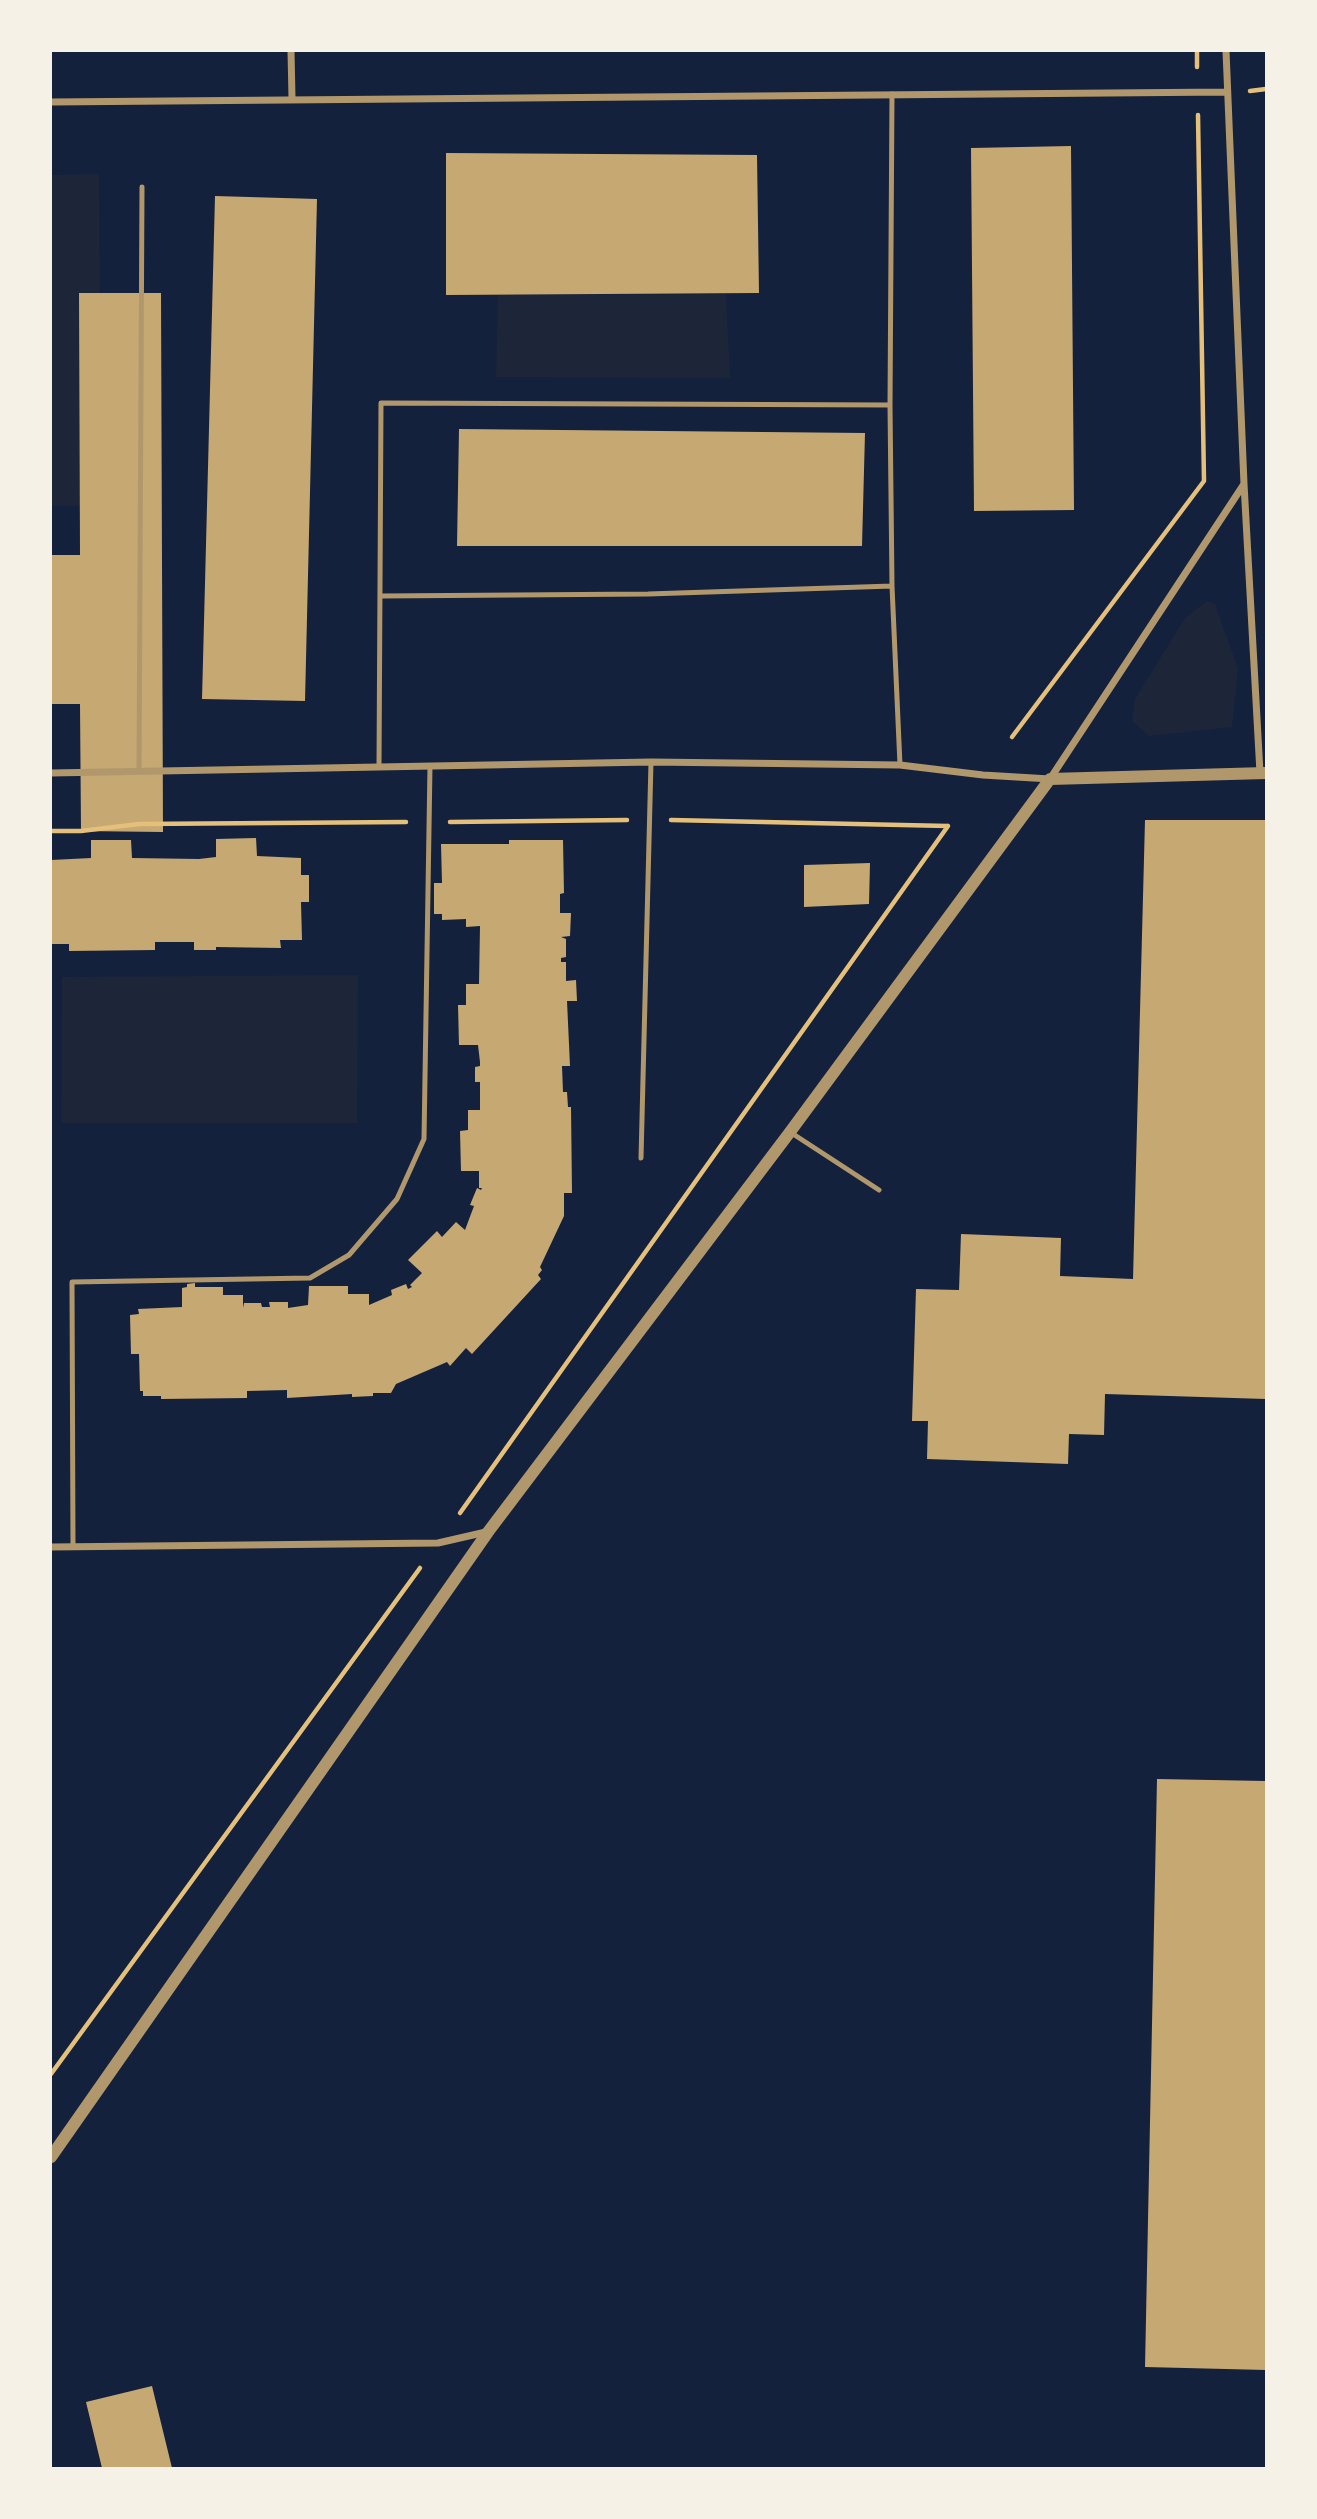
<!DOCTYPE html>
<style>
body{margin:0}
#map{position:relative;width:1317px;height:2519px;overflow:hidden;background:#14213d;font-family:Manrope,sans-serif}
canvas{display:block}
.frame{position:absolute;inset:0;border:52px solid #f6f1e7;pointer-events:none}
</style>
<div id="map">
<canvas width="1317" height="2519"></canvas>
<div class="frame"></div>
</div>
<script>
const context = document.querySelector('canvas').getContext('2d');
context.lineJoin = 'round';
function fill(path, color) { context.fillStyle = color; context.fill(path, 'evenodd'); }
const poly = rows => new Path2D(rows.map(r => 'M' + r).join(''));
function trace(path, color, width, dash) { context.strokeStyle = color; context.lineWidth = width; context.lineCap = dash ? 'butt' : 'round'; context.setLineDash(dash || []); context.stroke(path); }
const green = poly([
 [99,174,101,506,51,506,51,175],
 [726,294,730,378,496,377,498,295],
 [1207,601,1215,604,1238,669,1232,727,1149,736,1132,721,1135,699,1185,618],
 [358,975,357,1123,61,1123,62,977]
]);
const building = poly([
 [1071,146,1074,510,974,511,971,148],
 [446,153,757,155,759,293,446,295],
 [215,196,317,199,305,701,202,699],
 [79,293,161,293,163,832,81,831,80,704,51,704,51,555,80,555],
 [459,429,865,433,862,546,457,546],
 [1145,820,1266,820,1266,1399,1105,1394,1104,1435,1069,1434,1068,1464,927,1459,928,1421,912,1421,916,1289,959,1290,961,1234,1061,1238,1060,1276,1133,1279],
 [256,838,257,856,301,858,301,875,309,875,309,902,301,902,302,940,280,940,281,948,216,947,216,950,194,950,194,942,155,942,155,950,69,951,69,944,51,944,51,860,91,858,91,840,131,840,132,858,199,859,216,857,216,839],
 [509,840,563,840,564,893,560,894,560,913,571,913,570,936,561,937,566,939,566,957,561,958,561,962,566,962,566,981,576,980,577,1001,567,1001,570,1066,562,1066,563,1092,567,1092,568,1107,571,1107,572,1193,564,1193,564,1216,540,1267,542,1270,538,1275,541,1279,472,1354,466,1348,450,1366,447,1362,396,1384,391,1393,373,1393,373,1396,352,1397,352,1394,287,1398,287,1390,247,1391,247,1398,161,1399,161,1396,143,1396,143,1391,140,1391,139,1354,131,1354,130,1315,139,1314,138,1309,182,1307,182,1288,187,1287,187,1284,195,1283,195,1287,223,1287,223,1295,243,1295,243,1308,244,1303,261,1303,262,1307,270,1307,269,1302,288,1302,288,1308,308,1305,309,1286,348,1286,348,1294,369,1294,369,1305,392,1295,391,1290,406,1284,408,1289,412,1287,410,1285,422,1273,408,1260,437,1231,442,1237,456,1222,465,1230,474,1206,470,1205,477,1188,481,1190,482,1188,479,1188,479,1171,461,1171,460,1131,468,1130,468,1110,480,1110,480,1082,475,1082,475,1067,480,1066,480,1062,478,1045,459,1045,458,1005,466,1005,466,984,479,984,480,926,466,927,466,919,442,920,442,914,434,914,434,883,442,883,441,844,509,844],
 [870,863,869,904,804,907,804,865],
 [1157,1779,1266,1781,1266,2370,1145,2367],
 [152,2386,172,2468,102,2468,86,2402]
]);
const path = poly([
 [1197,51,1197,67],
 [1250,91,1266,89],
 [1012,737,1204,481,1198,115],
 [671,820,948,826],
 [450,822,627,820],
 [51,831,81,831,139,824,406,822],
 [460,1513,948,826],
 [51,2074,420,1568]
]);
const service = poly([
 [890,405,892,94],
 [381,596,648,594,892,586],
 [379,767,381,403,890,405,892,586,900,765],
 [139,771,142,187],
 [790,1132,879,1190],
 [641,1158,651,762],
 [73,1547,72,1282,310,1278,349,1255,397,1199,424,1139,430,766]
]);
const minor = poly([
 [291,51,292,98],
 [51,102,1226,92],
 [1244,484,1260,773],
 [51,773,651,762,900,765,983,775,1050,779,1244,484,1226,51],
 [51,1547,438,1543,486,1532]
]);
const tertiary = poly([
 [51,2157,488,1532,790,1132,1050,779,1266,773]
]);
fill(green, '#1d2539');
fill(building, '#c6a872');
trace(path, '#e5c07b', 4.5);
trace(service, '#b1986c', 5);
trace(minor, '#b1986c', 7);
trace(tertiary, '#b1986c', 12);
</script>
